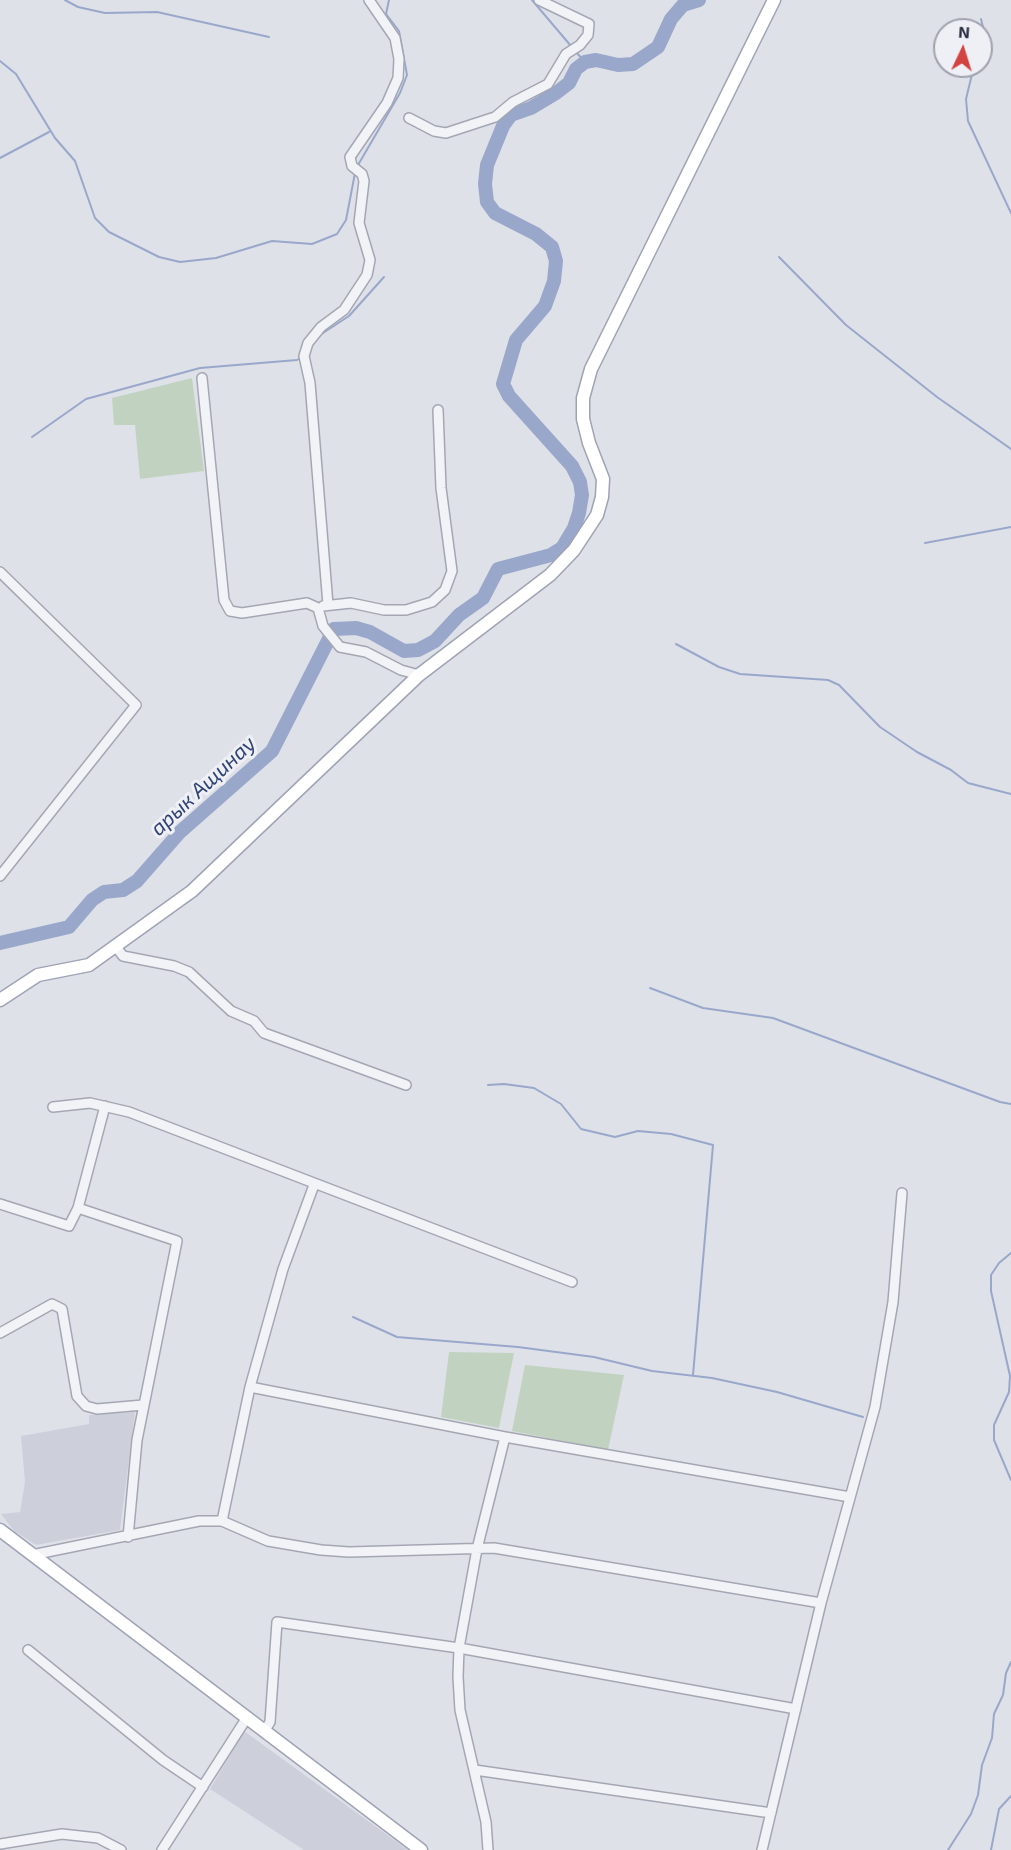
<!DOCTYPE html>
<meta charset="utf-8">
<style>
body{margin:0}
#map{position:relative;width:1011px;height:1850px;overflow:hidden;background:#dfe1e9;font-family:"Exo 2",sans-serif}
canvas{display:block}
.north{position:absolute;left:933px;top:18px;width:60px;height:60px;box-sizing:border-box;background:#eff0f6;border:2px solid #9fa2ad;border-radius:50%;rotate:4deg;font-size:16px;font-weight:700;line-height:24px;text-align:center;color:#272c40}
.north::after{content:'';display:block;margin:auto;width:21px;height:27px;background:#d24440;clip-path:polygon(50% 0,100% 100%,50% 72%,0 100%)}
</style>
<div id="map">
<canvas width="1011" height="1850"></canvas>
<div class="north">N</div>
</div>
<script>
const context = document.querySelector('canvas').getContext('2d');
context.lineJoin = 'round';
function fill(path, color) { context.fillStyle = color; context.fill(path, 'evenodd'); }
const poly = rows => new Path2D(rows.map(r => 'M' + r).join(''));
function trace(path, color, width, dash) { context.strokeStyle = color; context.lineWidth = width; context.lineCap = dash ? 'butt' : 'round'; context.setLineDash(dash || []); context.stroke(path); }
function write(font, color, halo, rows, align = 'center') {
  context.font = font + ' "Exo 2",sans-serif'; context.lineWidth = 6; context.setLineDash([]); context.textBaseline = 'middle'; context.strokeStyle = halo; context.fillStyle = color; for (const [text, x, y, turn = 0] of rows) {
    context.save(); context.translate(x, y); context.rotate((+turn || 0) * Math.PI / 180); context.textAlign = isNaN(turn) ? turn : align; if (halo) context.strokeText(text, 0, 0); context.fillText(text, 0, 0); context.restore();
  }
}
const built = poly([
 [135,1412,120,1530,36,1545,14,1531,1,1514,20,1512,25,1482,21,1436,89,1424,89,1415],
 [244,1731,408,1850,304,1850,210,1789]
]);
const green = poly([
 [192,378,204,471,140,479,135,425,114,425,112,398],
 [449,1352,514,1353,499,1428,441,1417],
 [525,1365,624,1375,608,1450,512,1431]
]);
const stream = poly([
 [65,0,78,7,105,13,157,12,269,37],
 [532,0,571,46],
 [981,49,986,40,981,19],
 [575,51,585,62],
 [0,61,16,74,55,138,75,161,95,218,109,232,159,257,180,262,216,258,272,241,312,244,337,234,346,220,355,173],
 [974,66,966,99,968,121,1011,213],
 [0,158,49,132],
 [358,165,400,93,407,75,399,31,386,14,389,0],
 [779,257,846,325,937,397,1011,449],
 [320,335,349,316,384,277],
 [32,437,86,399,200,368,297,360,302,357],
 [925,543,1011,527],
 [676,644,719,667,740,674,828,680,839,685,880,727,917,752,951,770,968,783,1011,794],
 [650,988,703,1008,773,1018,1000,1102,1011,1104],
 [488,1085,504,1084,534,1088,561,1104,581,1129,615,1137,638,1131,671,1134,713,1145,693,1375],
 [1011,1253,999,1263,991,1275,991,1291,1010,1376,1009,1392,994,1425,994,1440,1011,1480],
 [353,1317,397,1337,518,1347,594,1357,652,1371,712,1378,777,1392,863,1417],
 [948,1850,971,1814,978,1795,982,1765,992,1738,994,1714,1003,1695,1006,1673,1011,1662],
 [991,1850,999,1809,1011,1796]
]);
const river = poly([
 [0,943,69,927,92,900,104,892,123,890,137,881,180,832,272,751,334,629,356,628,370,632,404,651,418,650,435,641,459,615,483,598,498,569,551,555,562,548,574,528,579,513,582,495,580,482,572,466,509,396,503,384,516,340,545,306,554,281,556,261,552,247,536,234,495,213,487,202,485,184,487,165,503,126,511,115,531,108,556,93,569,83,576,69,585,62,596,60,618,65,633,64,658,47,671,19,683,5,699,0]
]);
const minor = poly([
 [409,118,434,131,446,133,495,117,513,102,548,84,566,54,580,45,588,35,589,24,539,0],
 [202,378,224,600,230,611,242,613,307,603,318,608,323,626,340,647,366,652,401,670,419,675],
 [0,572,136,705,0,876],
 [328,605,310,383,304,356,308,343,321,327,344,310,367,275,370,260,359,223,364,181,362,174,352,166,350,157,387,103,398,78,399,59,395,38,369,0],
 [323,606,351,603,384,610,406,610,432,602,445,590,452,571,441,488,438,410],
 [116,947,123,956,174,966,189,972,231,1011,254,1021,264,1033,406,1085],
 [53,1107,90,1103,129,1112,572,1282],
 [0,1204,69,1226,78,1208,105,1106],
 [78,1208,177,1241,137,1440,128,1537],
 [0,1333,52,1304,62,1309,77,1396,86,1406,97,1409,143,1405],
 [250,1387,505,1437,850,1497],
 [222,1521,250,1387,283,1269,314,1185],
 [32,1555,199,1521,222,1521,268,1541,321,1550,349,1552,494,1548,821,1603],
 [28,1650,163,1760,203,1787],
 [264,1732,270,1722,277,1622,459,1648,796,1709],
 [475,1770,771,1813],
 [0,1844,62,1834,98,1838,121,1850],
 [162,1850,246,1719],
 [488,1850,486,1822,460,1710,458,1677,459,1648,477,1549,505,1437],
 [762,1850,821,1603,875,1407,893,1302,902,1193]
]);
const major = poly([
 [0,1000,38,975,89,965,192,891,419,675,550,575,574,550,597,515,602,497,603,479,589,443,583,419,583,398,591,369,774,0],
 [0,1530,421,1850]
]);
const waterNames = [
 ["арык Ащинау",203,786,-43]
];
fill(built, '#cdd0db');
fill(green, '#c1d3c0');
trace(stream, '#99a8ca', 2);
trace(river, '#99a8ca', 14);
trace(minor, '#a4a7b3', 12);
trace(major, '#9ea3b5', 15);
trace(minor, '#f2f3f7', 9);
trace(major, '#fff', 12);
write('italic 21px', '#304375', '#eff0f6', waterNames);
</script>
